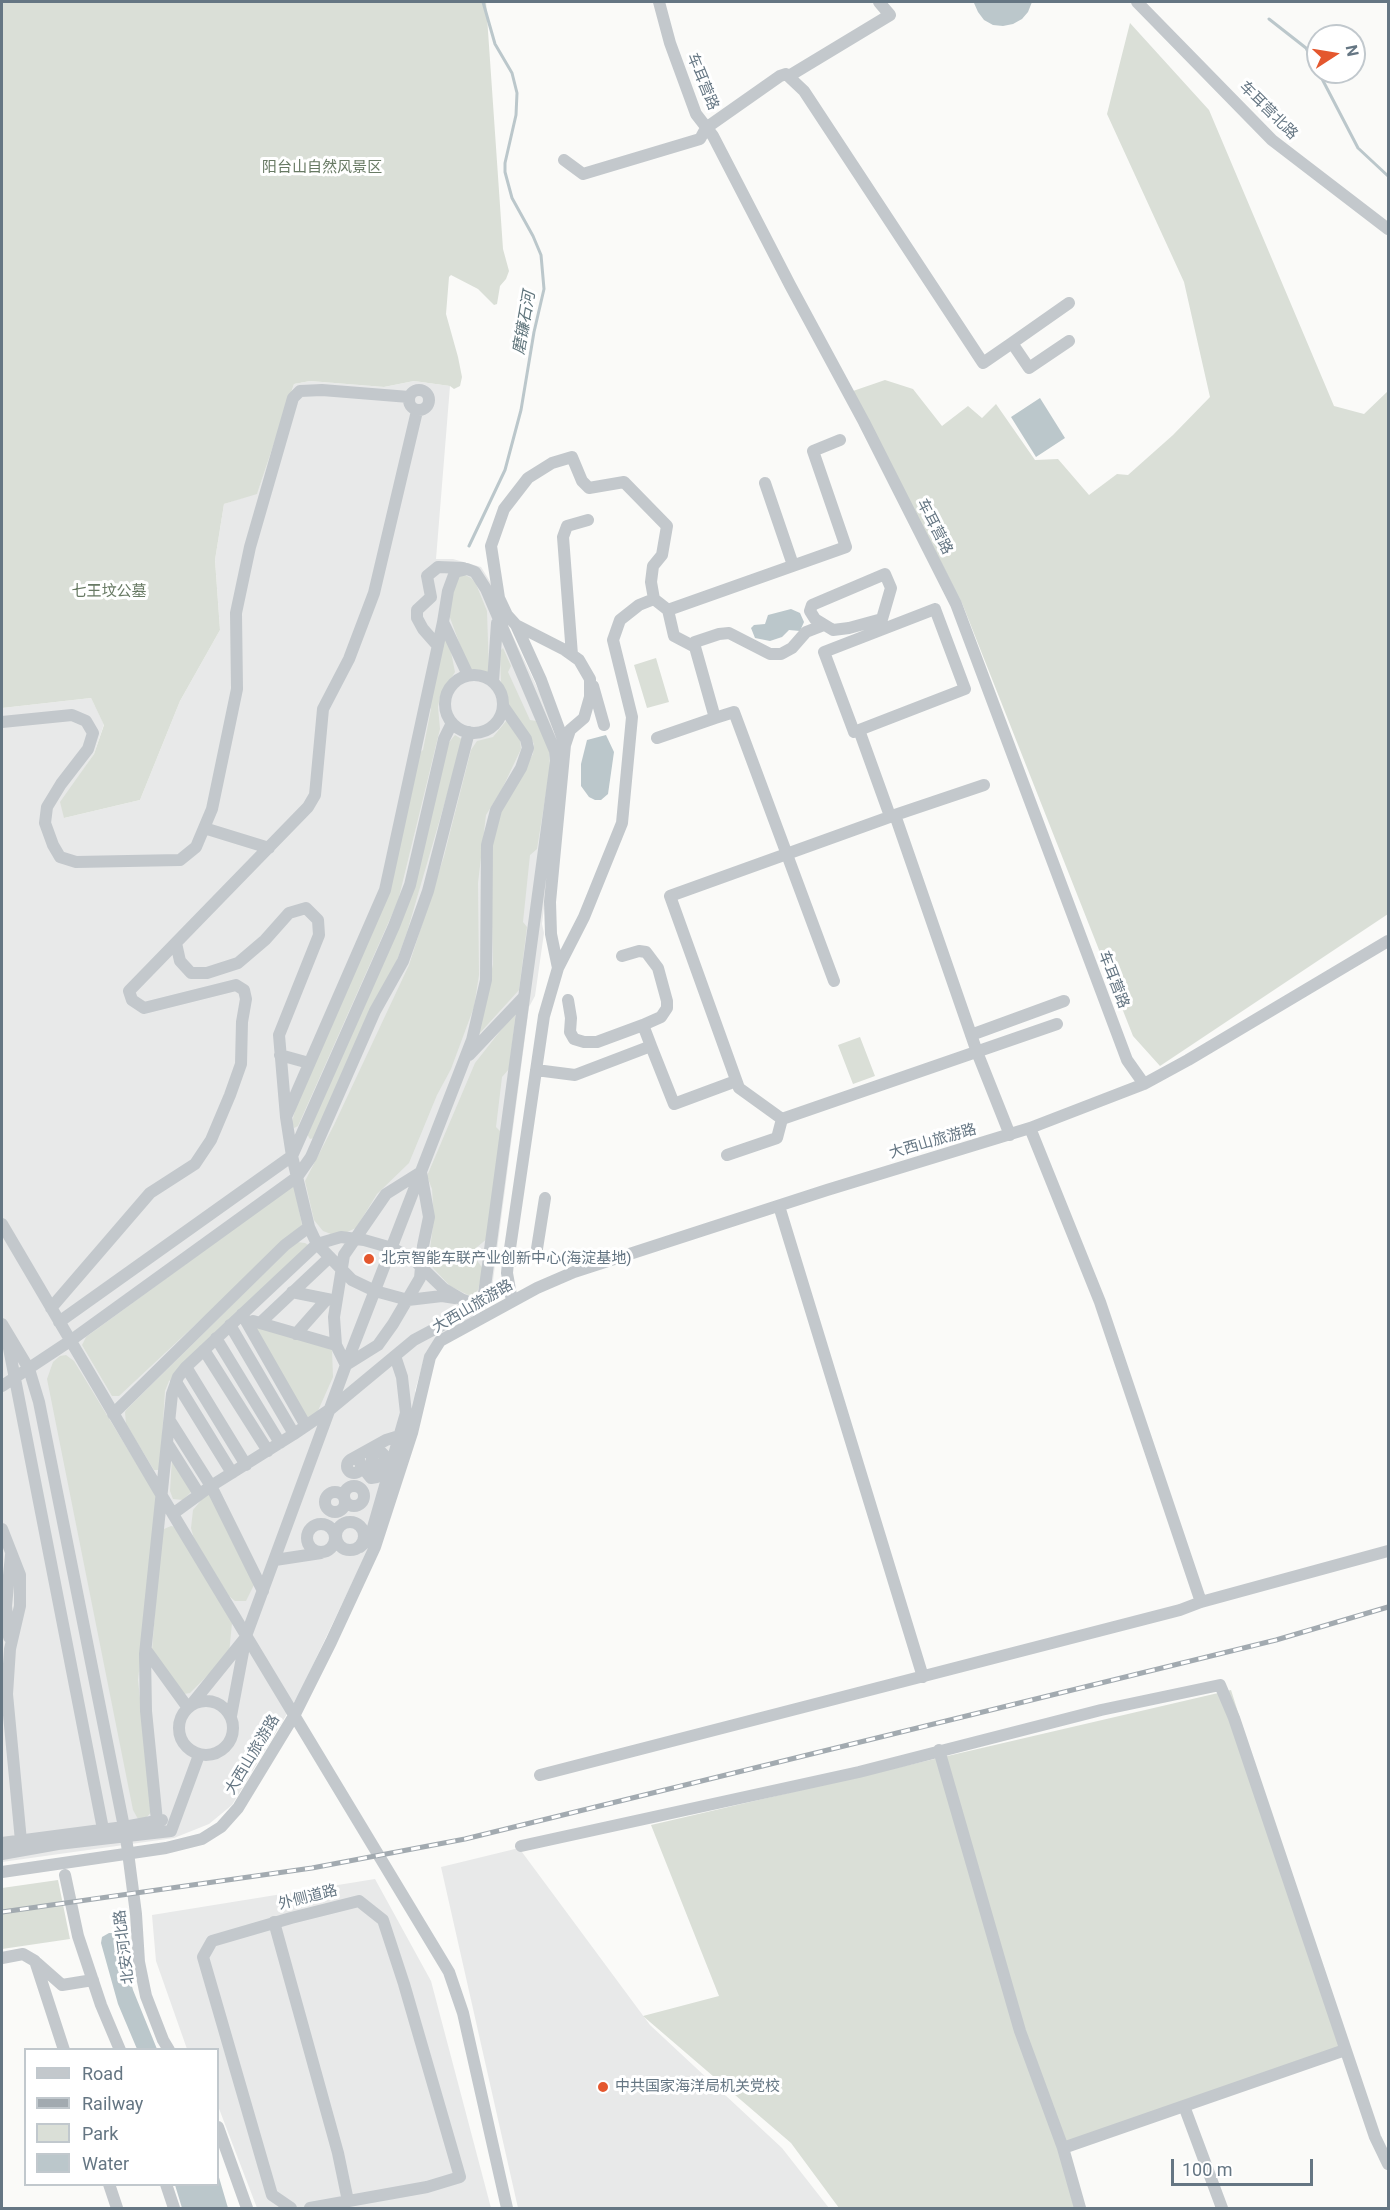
<!DOCTYPE html>
<meta charset="utf-8">
<style>
body{margin:0}
#map{position:relative;width:1390px;height:2210px;overflow:hidden;background:#fafaf8;font-family:Roboto,sans-serif}
canvas{display:block}
.frame{position:absolute;inset:0;border:3px solid #657683;pointer-events:none}
.legend{position:absolute;left:24px;top:2048px;width:195px;height:138px;box-sizing:border-box;background:#fff;border:2px solid #c1c8cd;margin:0;padding:8px 10px;list-style:none;font-size:18px;color:#657683}
.legend li{display:flex;align-items:center;gap:12px;height:30px}
.legend b{width:30px;border:2px solid #c1c8cd}
.north{position:absolute;left:1306px;top:24px;width:60px;height:60px;box-sizing:border-box;background:#fff;border:2px solid #c1c8cd;border-radius:50%;rotate:78deg;font-size:16px;font-weight:700;line-height:24px;text-align:center;color:#657683}
.north::after{content:'';display:block;margin:auto;width:21px;height:27px;background:#e4572e;clip-path:polygon(50% 0,100% 100%,50% 72%,0 100%)}
.scale{position:absolute;left:1171px;top:2159px;width:142px;height:27px;box-sizing:border-box;border:3px solid #657683;border-top:0;padding-left:8px;font-size:18px;line-height:21px;white-space:nowrap;color:#657683;-webkit-text-stroke:4px #fff;paint-order:stroke}
</style>
<div id="map">
<canvas width="1390" height="2210"></canvas>
<div class="frame"></div>
<ul class="legend">
<li><b style="height:8px;background:#c3c8cc"></b>Road</li>
<li><b style="height:8px;background:#a2aab0"></b>Railway</li>
<li><b style="height:16px;background:#dadfd7"></b>Park</li>
<li><b style="height:16px;background:#bbc7cb"></b>Water</li>
</ul>
<div class="north">N</div>
<div class="scale">100 m</div>
</div>
<script>
const context = document.querySelector('canvas').getContext('2d');
context.lineJoin = 'round';
function fill(path, color) { context.fillStyle = color; context.fill(path, 'evenodd'); }
const poly = rows => new Path2D(rows.map(r => 'M' + r).join(''));
function trace(path, color, width, dash) { context.strokeStyle = color; context.lineWidth = width; context.lineCap = dash ? 'butt' : 'round'; context.setLineDash(dash || []); context.stroke(path); }
function write(font, color, halo, rows, align = 'center') {
  context.font = font + ' Roboto,"Noto Sans SC",sans-serif'; context.lineWidth = 6; context.setLineDash([]); context.textBaseline = 'middle'; context.strokeStyle = halo; context.fillStyle = color; for (const [text, x, y, turn = 0] of rows) {
    context.save(); context.translate(x, y); context.rotate((+turn || 0) * Math.PI / 180); context.textAlign = isNaN(turn) ? turn : align; if (halo) context.strokeText(text, 0, 0); context.fillText(text, 0, 0); context.restore();
  }
}
const built = poly([
 [310,381,384,387,414,381,450,386,436,559,453,559,481,567,491,583,496,600,544,702,560,752,556,811,542,924,544,933,535,996,529,1007,491,1296,486,1308,435,1340,426,1352,415,1391,417,1395,373,1539,299,1694,232,1805,209,1824,174,1838,2,1862,2,708,91,698,104,724,94,754,78,778,64,818,140,800,180,701,220,630,215,560,224,504,257,493,294,384],
 [519,1848,650,2025,782,2148,829,2208,518,2208,441,1867],
 [375,1879,431,1981,491,2208,257,2208,218,2106,218,2050,187,2049,156,1961,152,1915]
]);
const green = poly([
 [2,2,486,2,503,249,509,271,506,279,500,286,497,304,494,305,478,289,451,275,449,277,446,314,458,357,462,377,460,386,454,389,450,386,414,381,384,387,310,381,294,384,257,494,224,504,215,560,220,630,180,701,140,800,64,818,60,802,94,754,104,725,91,698,2,708],
 [1130,23,1209,110,1334,406,1364,414,1388,391,1388,914,1160,1066,1133,1036,962,603,853,391,885,380,913,389,942,426,968,406,982,418,996,404,1035,460,1058,459,1089,495,1117,474,1128,475,1173,435,1210,397,1184,282,1107,114],
 [463,574,471,578,476,584,487,611,489,672,470,672,449,615,456,579],
 [442,640,447,641,450,647,455,672,440,696,438,707,440,729,398,901,298,1126,294,1128,292,1122,299,1096,371,931,417,755,423,750,431,709,427,703],
 [503,648,511,666,508,672,530,720,536,721,549,749,550,768,537,849,530,855,523,922,527,927,519,990,479,1034,493,964,491,884,493,839,499,813,533,754,534,744,527,731,507,703,501,688,500,651],
 [656,658,669,702,647,708,634,665],
 [507,720,520,740,521,749,502,789,486,815,478,883,479,975,474,1007,451,1069,437,1095,409,1163,377,1194,356,1228,345,1233,331,1234,323,1231,314,1220,305,1181,334,1125,409,965,444,856,471,750,477,741,493,737],
 [455,735,463,740,407,932,392,974,314,1138,310,1139,307,1134,380,967,446,746],
 [516,1011,509,1069,502,1077,496,1127,501,1132,488,1238,471,1252,483,1269,478,1290,474,1294,468,1295,450,1286,433,1268,429,1256,434,1219,432,1189,427,1176,475,1063],
 [860,1037,875,1076,853,1084,838,1045],
 [294,1185,302,1225,119,1396,112,1396,82,1345,86,1337],
 [297,1242,305,1243,310,1246,169,1381,165,1391,160,1467,159,1470,154,1470,126,1424,125,1412,127,1409,292,1246],
 [253,1325,332,1349,333,1377,317,1413,307,1419],
 [66,1355,74,1361,158,1499,138,1680,152,1811,146,1818,138,1819,133,1810,47,1379,53,1362,60,1356],
 [172,1458,192,1491,183,1500,173,1499,170,1491],
 [210,1493,254,1585,246,1601,235,1601,229,1596,194,1539,191,1528,193,1510,203,1498],
 [171,1526,176,1527,232,1623,229,1654,190,1693,184,1694,152,1650,161,1536,164,1529],
 [1231,1690,1345,2050,1062,2143,1080,2208,839,2208,791,2143,643,2016,719,1996,651,1825],
 [58,1880,70,1939,2,1949,2,1888]
]);
const water = poly([
 [974,3,974,2,1032,2,1028,12,1022,19,1013,24,1003,26,993,25,984,20,978,12],
 [1040,398,1065,438,1036,457,1011,417],
 [791,609,800,613,804,622,800,631,789,630,782,637,770,641,755,638,751,628,754,625,765,624,768,615],
 [606,735,614,752,608,794,601,800,595,800,589,797,581,786,581,764,587,740],
 [109,1933,117,1933,120,1941,133,1990,157,2049,137,2049,118,2004,101,1943,102,1937],
 [218,2174,228,2208,182,2208,175,2185,218,2184]
]);
const stream = poly([
 [1269,19,1306,48,1358,148,1388,176],
 [469,546,505,470,521,410,534,332,544,289,541,255,533,236,512,198,505,172,505,163,516,115,517,93,512,73,495,44,483,2]
]);
const minor = poly([
 [659,2,670,43,696,114,713,136,790,285,864,422,956,604,1127,1060,1144,1084],
 [1137,2,1272,140,1388,229],
 [789,76,890,15,879,2],
 [564,160,583,174,700,139,706,128,780,76,786,74,804,91,983,363,1012,343,1029,368,1069,341],
 [1012,343,1069,303],
 '409 400a10 10 0 1 1 20 0a10 10 0 1 1-20 0Z',
 [765,483,793,565],
 [885,574,891,588,882,619,849,628,833,630,815,619,810,611,812,605,885,574],
 [935,609,965,689,854,732,824,652,935,609],
 [443,622,468,675],
 [516,625,541,680,565,745],
 [438,646,423,629,417,618,417,610,431,597,427,576,438,567,463,568],
 [695,647,695,642,719,634,729,633,770,654,781,654,792,648,806,632,824,625],
 [572,655,563,537,567,526,588,520],
 '445 704a29 29 0 1 1 58 0a29 29 0 1 1-58 0Z',
 [493,682,497,623],
 [593,686,604,725],
 [715,718,734,712,834,981],
 [2,722,72,715,86,721,93,733,88,749,61,784,47,807,45,823,53,845,60,857,76,862,180,860,196,847,212,809,237,689,236,613,250,547,293,398,300,391,322,390,409,397],
 [859,730,890,816],
 [657,738,715,718,695,647,674,636,668,610],
 [984,785,895,815,670,896,739,1088,782,1119,1057,1024],
 [895,815,977,1052,1010,1135],
 [204,828,269,848],
 [176,943,180,961,191,973,207,973,238,963,265,940,289,913,306,908,318,920,319,935,279,1035,286,1117,292,1156,309,1227,317,1244,352,1280,375,1291,408,1300,442,1296,455,1298],
 [622,956,639,951,646,952,658,968,667,1001,667,1008,661,1017,643,1025,651,1046],
 [558,968,551,934,550,902,565,745,570,730,584,718,590,697,590,679,579,660,565,650,516,625,507,615,499,598,491,546,504,509,528,478,552,463,572,457,582,481,589,488,624,482,667,526,662,555,653,566,651,582,654,599],
 [568,1000,571,1018,570,1032,574,1039,584,1042,597,1042,643,1025],
 [971,1035,1064,1001],
 [280,1055,309,1063],
 [469,1055,524,997],
 [536,1070,575,1075,651,1046,674,1104,736,1081],
 [1030,1128,1100,1302,1201,1602],
 [727,1155,777,1138,782,1119],
 [421,1172,429,1217,423,1246,420,1278,393,1324,378,1345,346,1365,336,1345,334,1317,344,1255,386,1194,421,1172],
 [779,1206,923,1677],
 [2,1224,162,1496,449,1972,463,2013,507,2208],
 [508,1262,536,1255,545,1198],
 [292,1292,332,1300],
 [512,1301,507,1273,508,1262,544,1016,558,968,584,917,622,823,632,717,613,640,620,620,639,605,654,599,668,610,846,547,813,451,840,440],
 [51,1308,150,1193,195,1164,211,1140,230,1095,241,1064,242,1022,246,999,244,990,236,985,144,1008,132,1000,129,991,308,807,315,795,323,709,349,659,374,593,417,411],
 [242,1314,306,1426],
 [253,1321,336,1345],
 [59,1322,292,1156,394,926,410,885,444,739,452,723],
 [260,1323,330,1257],
 [2,1324,29,1369,39,1402,126,1837,136,1914,139,1962,146,1996,163,2040,169,2050],
 [230,1325,294,1434],
 [296,1334,327,1299],
 [7,1338,103,1829],
 [216,1338,280,1443],
 [204,1350,268,1451],
 [186,1367,246,1465],
 [176,1382,232,1473],
 [2,1386,70,1341,297,1177,311,1157,375,1011,403,961,428,891,469,732],
 [113,1414,285,1245,309,1227],
 [170,1421,211,1486,263,1591],
 [167,1443,199,1494],
 '347 1466a7 7 0 1 1 14 0a7 7 0 1 1-14 0Z',
 [350,1460,386,1440,399,1436],
 [375,1465,368,1469,367,1473,371,1478,377,1477,380,1474,379,1468,375,1465,372,1462,372,1457,376,1452,381,1452,384,1455,385,1461,382,1465,375,1465],
 '344 1496a10 10 0 1 1 20 0a10 10 0 1 1-20 0Z',
 '325 1502a10 10 0 1 1 20 0a10 10 0 1 1-20 0Z',
 [174,1513,211,1486,294,1434,332,1408,414,1340,472,1309,484,1294,556,761,555,751,486,589,475,572,467,569,455,572,448,591,443,622,385,890,286,1117],
 '336 1536a14 14 0 1 1 28 0a14 14 0 1 1-28 0Z',
 '307 1538a14 14 0 1 1 28 0a14 14 0 1 1-28 0Z',
 [2,1529,20,1575,20,1606,10,1649,7,1694,21,1841],
 [360,1547,370,1538,406,1413,402,1377,395,1356],
 [275,1560,321,1553],
 [9,1637,6,1606,11,1555],
 [146,1650,188,1708],
 '179 1728a27 27 0 1 1 54 0a27 27 0 1 1-54 0Z',
 [191,1705,246,1637],
 [231,1716,246,1636,346,1365,472,1040,486,980,487,845,496,810,521,768,528,748,526,739,503,706],
 [939,1750,1020,2031,1063,2148,1080,2208],
 [540,1775,1180,1610,1201,1602,1388,1551],
 [157,1821,146,1711,145,1654,172,1394,178,1377,186,1367,317,1244,341,1237,364,1240,392,1248,414,1260,444,1289,461,1299,477,1305],
 [2,1843,124,1827,162,1820],
 [521,1846,859,1772,1101,1710,1220,1685,1234,1718,1375,2137,1388,2164],
 [2,1854,58,1844,171,1831,199,1755],
 [2,1872,166,1848,202,1839,221,1827,238,1808,295,1714,331,1642,375,1547,412,1433,430,1357,440,1341,537,1288,574,1272,827,1190,1030,1128,1144,1084,1188,1060,1388,941],
 [65,1875,78,1936,101,2005,120,2050],
 [274,1922,338,2153,348,2201],
 [2,1958,23,1954,35,1961,64,2050],
 [37,1963,62,1985,93,1980],
 [1184,2106,1222,2208],
 [218,2127,247,2208],
 [1063,2148,1345,2050],
 [109,2184,117,2208],
 [166,2184,174,2208],
 [291,2208,272,2195,203,1957,212,1941,291,1918,359,1901,383,1920,404,1984,460,2177,427,2187,310,2208]
]);
const rail = poly([
 [2,1912,312,1868,465,1839,1276,1640,1388,1607]
]);
const markers = [
 [369,1259,6,"#e4572e"],
 [603,2087,6,"#e4572e"]
];
const streetNames = [
 ["车耳营路",702,82,68],
 ["车耳营北路",1268,111,45],
 ["车耳营路",934,527,63],
 ["车耳营路",1113,980,69],
 ["大西山旅游路",933,1142,-16],
 ["大西山旅游路",473,1307,-30],
 ["大西山旅游路",253,1755,-59],
 ["外侧道路",308,1898,-14],
 ["北安河北路",125,1947,-97]
];
const parkNames = [
 ["阳台山自然风景区",322,168],
 ["七王坟公墓",109,592]
];
const poiNames = [
 ["北京智能车联产业创新中心(海淀基地)",381,1259],
 ["中共国家海洋局机关党校",615,2087]
];
const waterNames = [
 ["磨镰石河",525,323,-80]
];
fill(built, '#e8e9e9');
fill(green, '#dadfd7');
fill(water, '#bbc7cb');
trace(stream, '#bbc7cb', 3);
trace(minor, '#c3c8cc', 12);
trace(rail, '#a2aab0', 5);
trace(rail, '#fff', 3, [9]);
for (const [x, y, r, color] of markers) { const dot = new Path2D(); dot.arc(x, y, r, 0, 2 * Math.PI); context.fillStyle = color; context.fill(dot); trace(dot, '#fff', 2); }
write('15px', '#657683', '#fff', streetNames);
write('15px', '#687a64', '#fff', parkNames);
write('15px', '#657683', '#fff', poiNames, 'left');
write('italic 16px', '#60757c', '#fff', waterNames);
</script>
